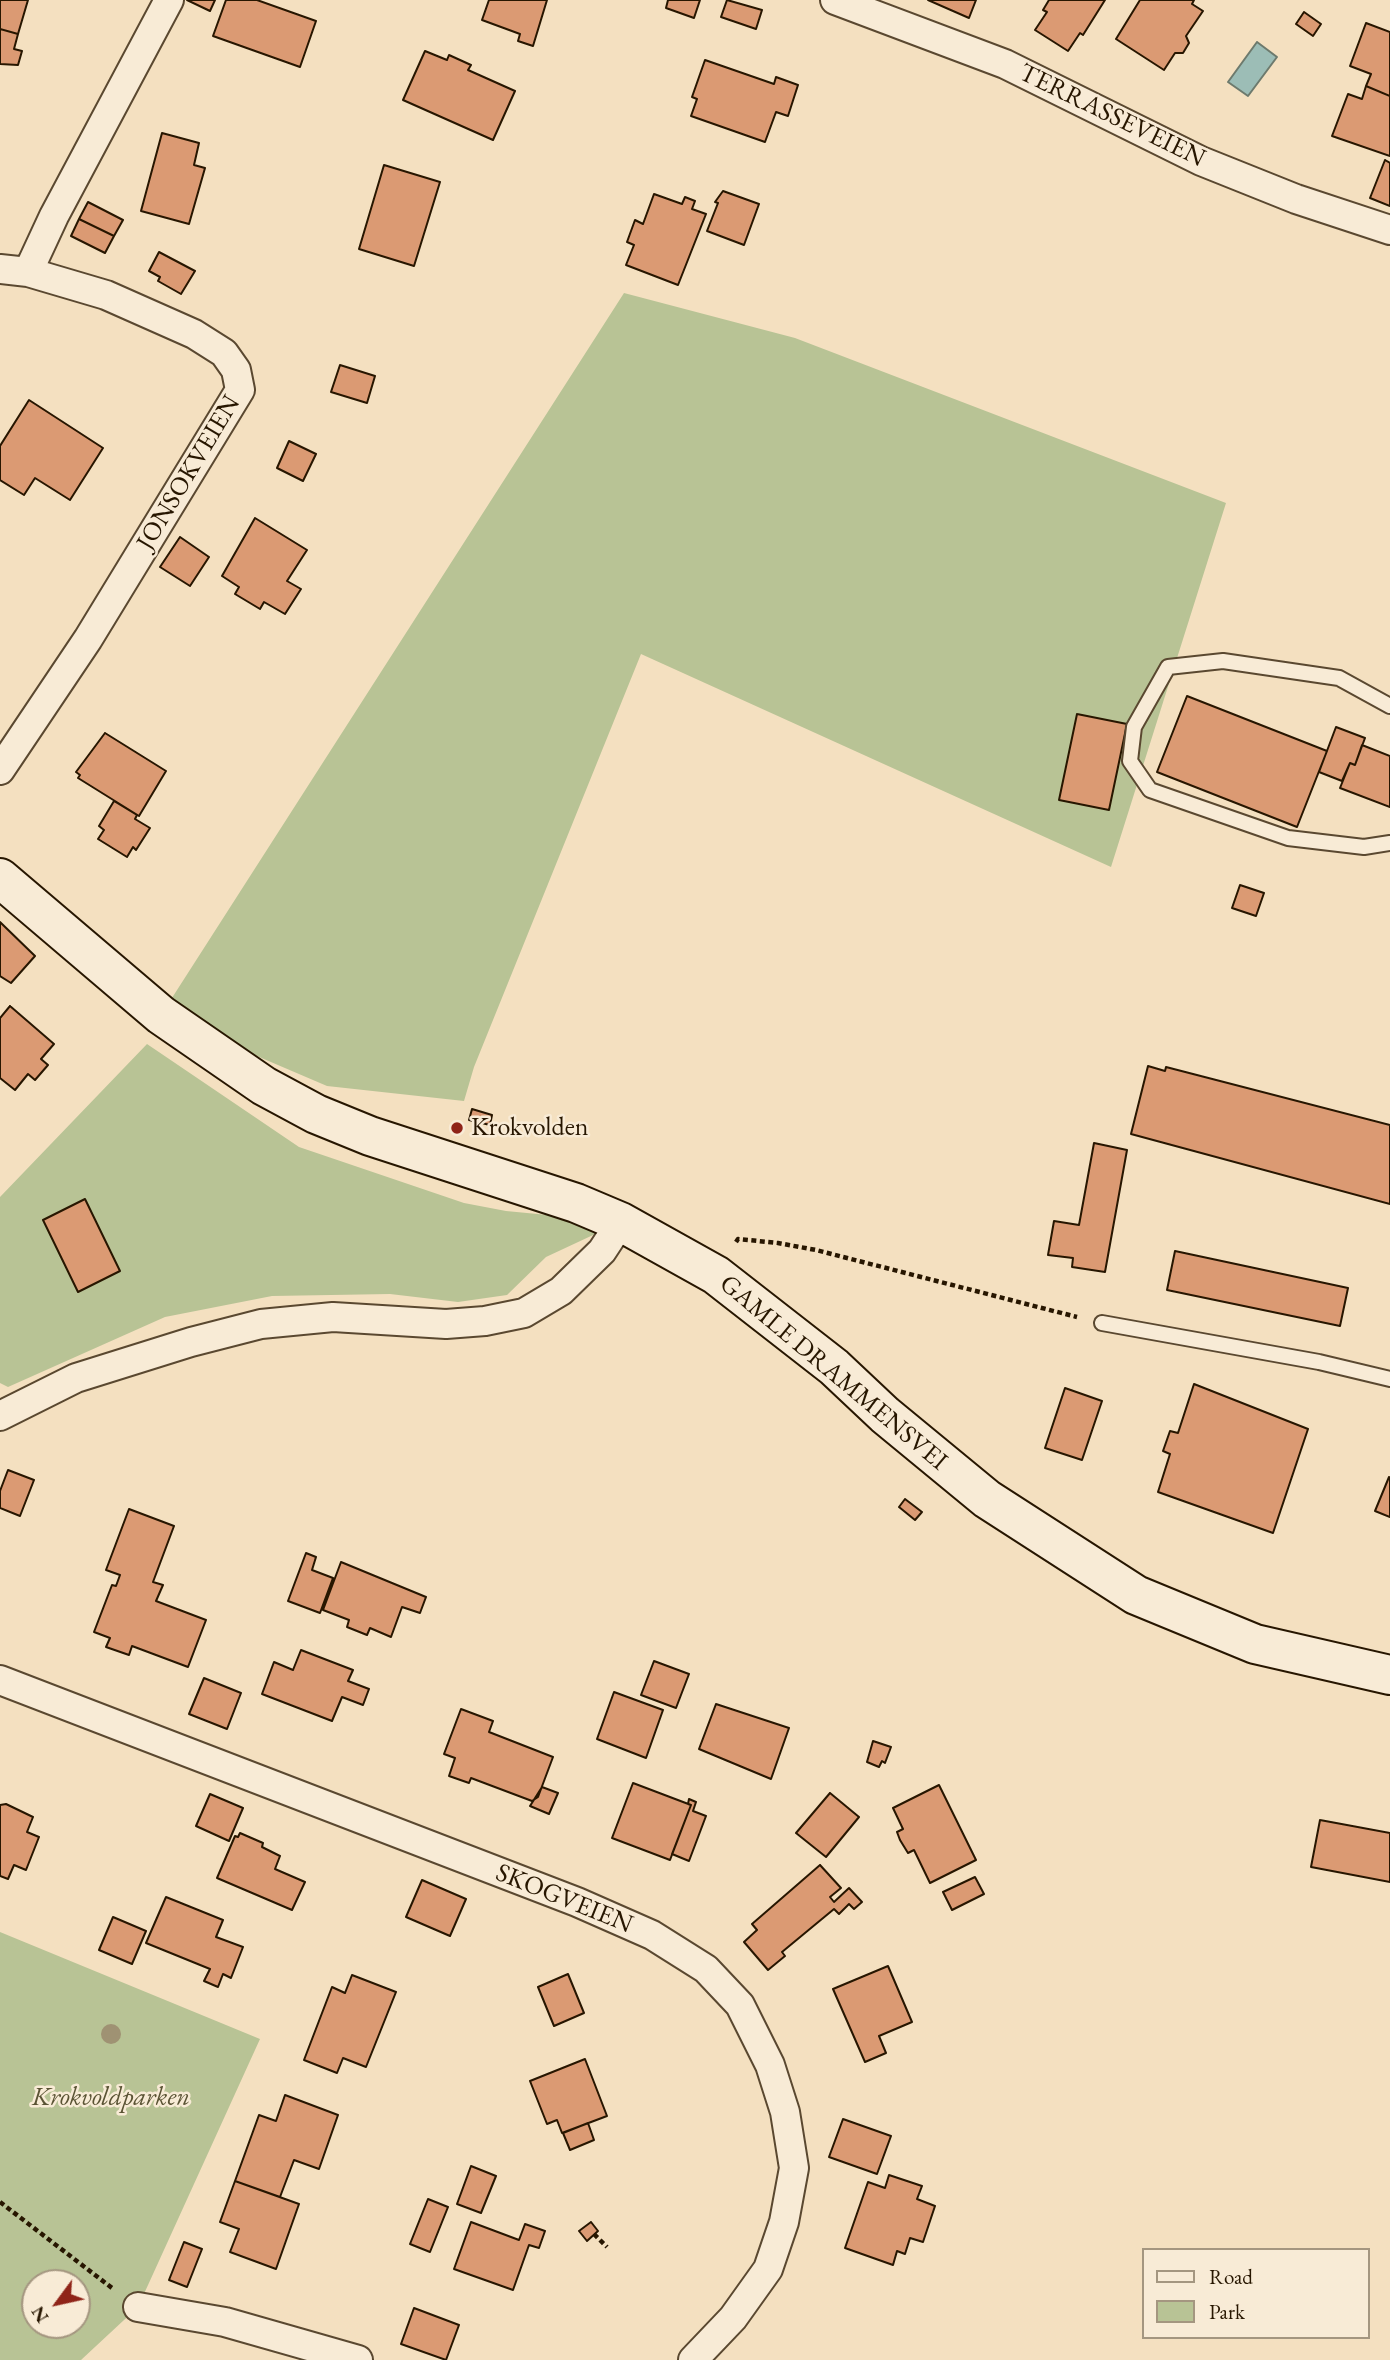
<!DOCTYPE html>
<style>
body{margin:0}
#map{position:relative;width:1390px;height:2360px;overflow:hidden;background:#f4e0c0;font-family:"EB Garamond",serif}
canvas{display:block}
.legend{position:absolute;left:1142px;top:2248px;width:228px;height:91px;box-sizing:border-box;background:#f8ebd6;border:2px solid #a49680;margin:0;padding:9px 12px;list-style:none;font-size:21px;color:#271600}
.legend li{display:flex;align-items:center;gap:14px;height:35px}
.legend b{width:35px;border:2px solid #a49680}
.north{position:absolute;left:21px;top:2269px;width:70px;height:70px;box-sizing:border-box;background:#f8ebd6;border:2px solid #a49680;border-radius:50%;rotate:237deg;font-size:19px;font-weight:700;line-height:28px;text-align:center;color:#271600}
.north::after{content:'';display:block;margin:auto;width:24px;height:32px;background:#8f2418;clip-path:polygon(50% 0,100% 100%,50% 72%,0 100%)}
</style>
<div id="map">
<canvas width="1390" height="2360"></canvas>
<ul class="legend">
<li><b style="height:9px;background:#f8ebd6"></b>Road</li>
<li><b style="height:19px;background:#b8c395"></b>Park</li>
</ul>
<div class="north">N</div>
</div>
<script>
const context = document.querySelector('canvas').getContext('2d');
context.lineJoin = 'round';
function fill(path, color) { context.fillStyle = color; context.fill(path, 'evenodd'); }
const poly = rows => new Path2D(rows.map(r => 'M' + r).join(''));
function trace(path, color, width, dash) { context.strokeStyle = color; context.lineWidth = width; context.lineCap = dash ? 'butt' : 'round'; context.setLineDash(dash || []); context.stroke(path); }
function write(font, color, halo, rows, align = 'center') {
  context.font = font + ' "EB Garamond",serif'; context.lineWidth = 5; context.setLineDash([]); context.textBaseline = 'middle'; context.strokeStyle = halo; context.fillStyle = color; for (const [text, x, y, turn = 0] of rows) {
    context.save(); context.translate(x, y); context.rotate((+turn || 0) * Math.PI / 180); context.textAlign = isNaN(turn) ? turn : align; if (halo) context.strokeText(text, 0, 0); context.fillText(text, 0, 0); context.restore();
  }
}
const green = poly([
 [624,293,795,338,1226,503,1111,867,641,654,474,1067,464,1101,327,1086,161,1015],
 [147,1044,299,1147,464,1203,506,1211,621,1222,546,1257,507,1295,458,1302,390,1294,272,1296,165,1317,8,1387,0,1383,0,1197],
 [0,1932,260,2039,138,2307,81,2360,0,2360],
 [35,2283,77,2283,77,2325,35,2325]
]);
const water = poly([
 [1257,42,1277,57,1248,96,1228,82,1257,42]
]);
const building = poly([
 [0,0,28,0,18,34,0,29,0,0],
 [187,0,215,0,210,11,187,0],
 [226,0,257,0,316,21,300,67,213,36,226,0],
 [489,0,547,0,533,46,518,41,520,34,482,20,489,0],
 [668,0,700,0,694,18,666,8,668,0],
 [727,0,762,10,756,29,721,17,727,0],
 [928,0,976,0,969,18,928,0],
 [1049,0,1105,0,1083,35,1080,33,1068,51,1035,30,1047,12,1043,10,1049,0],
 [1140,0,1194,0,1192,4,1203,11,1186,36,1189,43,1183,53,1175,53,1164,70,1116,39,1140,0],
 [1304,12,1321,24,1313,36,1296,24,1304,12],
 [1366,23,1390,32,1390,96,1366,86,1371,74,1350,66,1366,23],
 [0,29,18,34,14,49,22,51,18,65,0,64,0,29],
 [425,51,447,60,449,55,471,65,468,70,515,91,493,140,403,100,425,51],
 [705,60,774,84,776,77,798,85,788,116,776,112,765,142,691,116,697,99,692,97,705,60],
 [1366,86,1390,96,1390,156,1332,136,1348,94,1362,99,1366,86],
 [162,133,199,143,194,165,205,168,189,224,141,211,162,133],
 [1385,160,1390,163,1390,206,1370,198,1385,160],
 [384,165,440,182,414,266,359,249,384,165],
 [723,191,759,204,744,245,707,231,718,203,715,202,723,191],
 [654,194,682,204,685,197,695,201,692,209,706,214,678,285,626,265,634,245,627,242,635,220,643,224,654,194],
 [88,202,123,220,114,236,79,219,88,202],
 [79,219,114,236,105,253,71,236,79,219],
 [159,252,195,271,181,294,158,281,160,277,149,271,159,252],
 [340,365,375,376,367,403,331,392,340,365],
 [29,400,103,448,70,500,35,478,24,495,0,480,0,446,29,400],
 [289,441,316,454,303,481,277,468,289,441],
 [255,518,307,550,287,581,301,589,285,614,264,602,260,609,235,594,239,587,222,576,255,518],
 [180,537,209,557,190,586,160,567,180,537],
 [1187,696,1327,751,1297,827,1157,772,1187,696],
 [1077,714,1127,724,1109,810,1059,800,1077,714],
 [1336,727,1365,738,1355,765,1350,763,1342,781,1319,772,1336,727],
 [105,733,166,771,139,816,78,778,80,775,76,772,105,733],
 [1362,745,1390,756,1390,807,1340,788,1350,763,1355,765,1362,745],
 [114,801,137,815,135,819,150,828,136,850,133,847,127,857,98,839,104,830,99,826,114,801],
 [1240,885,1264,893,1256,916,1232,908,1240,885],
 [0,922,35,956,11,983,0,976,0,922],
 [10,1006,54,1044,41,1059,48,1065,35,1080,28,1074,15,1090,0,1078,0,1018,10,1006],
 [1148,1066,1165,1071,1166,1067,1390,1125,1390,1204,1131,1134,1148,1066],
 [472,1109,492,1115,490,1125,469,1120,472,1109],
 [1094,1143,1127,1150,1105,1272,1072,1267,1073,1258,1048,1255,1054,1221,1079,1225,1094,1143],
 [85,1199,120,1271,78,1292,43,1220,85,1199],
 [1175,1251,1348,1288,1340,1326,1167,1290,1175,1251],
 [1194,1384,1308,1429,1273,1533,1158,1492,1170,1454,1163,1451,1170,1431,1178,1433,1194,1384],
 [1065,1388,1102,1401,1082,1460,1045,1448,1065,1388],
 [8,1470,34,1480,20,1516,0,1508,0,1491,8,1470],
 [1389,1477,1390,1478,1390,1517,1375,1511,1389,1477],
 [905,1499,922,1512,915,1520,899,1507,905,1499],
 [129,1509,174,1526,153,1582,163,1585,156,1601,206,1620,188,1667,132,1646,129,1655,106,1647,110,1638,94,1632,112,1585,116,1586,120,1575,106,1570,129,1509],
 [306,1553,316,1557,312,1570,333,1578,320,1613,288,1601,306,1553],
 [341,1562,426,1597,420,1613,402,1607,391,1637,370,1628,367,1635,347,1627,349,1620,323,1610,341,1562],
 [301,1650,353,1670,348,1681,369,1689,363,1705,342,1697,332,1721,262,1694,274,1662,293,1670,301,1650],
 [654,1661,689,1674,676,1708,641,1695,654,1661],
 [204,1678,241,1693,227,1729,189,1714,204,1678],
 [614,1692,663,1710,646,1758,597,1739,614,1692],
 [716,1704,789,1728,771,1779,699,1749,716,1704],
 [461,1709,493,1721,489,1732,553,1757,538,1797,532,1801,471,1778,469,1783,449,1776,455,1758,444,1754,461,1709],
 [873,1741,891,1747,885,1763,882,1761,879,1767,867,1762,873,1741],
 [633,1783,691,1805,670,1860,612,1838,633,1783],
 [939,1785,976,1860,930,1883,914,1850,908,1853,900,1840,897,1832,903,1829,893,1808,939,1785],
 [542,1787,558,1793,549,1814,530,1806,542,1787],
 [830,1793,859,1817,826,1857,796,1833,830,1793],
 [210,1794,243,1808,229,1841,196,1826,210,1794],
 [689,1799,696,1802,693,1811,706,1816,689,1861,672,1854,691,1805,688,1804,689,1799],
 [6,1804,33,1817,27,1832,39,1837,26,1870,14,1865,8,1879,0,1876,0,1805,6,1804],
 [1320,1820,1390,1833,1390,1882,1311,1867,1320,1820],
 [240,1833,263,1843,262,1847,280,1856,275,1869,305,1882,292,1910,217,1878,235,1836,238,1837,240,1833],
 [820,1865,841,1888,830,1897,834,1902,849,1888,862,1902,854,1909,849,1904,839,1914,834,1909,782,1952,785,1956,768,1970,744,1942,757,1930,752,1924,820,1865],
 [975,1877,984,1894,952,1910,943,1892,975,1877],
 [422,1880,466,1899,450,1936,406,1917,422,1880],
 [166,1897,223,1920,216,1937,243,1947,231,1978,223,1974,218,1987,204,1981,210,1969,146,1943,166,1897],
 [113,1917,146,1931,132,1964,99,1950,113,1917],
 [888,1966,912,2022,879,2036,886,2053,865,2062,833,1989,888,1966],
 [568,1974,584,2013,554,2026,538,1987,568,1974],
 [352,1975,396,1992,366,2067,343,2058,337,2073,304,2060,332,1987,345,1993,352,1975],
 [585,2059,607,2116,562,2133,557,2120,547,2124,530,2081,585,2059],
 [285,2095,338,2115,319,2169,294,2160,280,2197,235,2181,259,2115,276,2121,285,2095],
 [843,2119,891,2136,877,2174,829,2157,843,2119],
 [588,2123,594,2140,570,2150,563,2133,588,2123],
 [471,2166,496,2176,481,2213,457,2204,471,2166],
 [889,2175,922,2186,917,2199,935,2206,923,2242,910,2238,905,2254,897,2251,893,2265,845,2248,868,2182,885,2188,889,2175],
 [235,2181,299,2204,276,2269,230,2252,239,2229,220,2222,235,2181],
 [428,2199,448,2207,430,2252,410,2244,428,2199],
 [471,2222,519,2240,525,2224,545,2231,539,2248,529,2245,513,2290,454,2269,471,2222],
 [591,2222,598,2231,587,2241,579,2231,591,2222],
 [184,2242,202,2249,187,2287,169,2280,184,2242],
 [414,2308,459,2325,446,2360,401,2344,414,2308]
]);
const path = poly([
 [736,1242,738,1239,778,1243,816,1250,1077,1317],
 [0,2202,112,2288],
 [594,2234,607,2247]
]);
const service = poly([
 [1390,706,1339,678,1223,661,1168,667,1134,727,1130,761,1150,790,1288,838,1364,847,1390,843],
 [1102,1323,1319,1362,1390,1379]
]);
const minor = poly([
 [835,0,1005,64,1201,161,1296,199,1390,230],
 [0,269,28,272,106,295,194,334,224,353,236,370,240,390,88,639,0,770],
 [28,272,54,216,169,0],
 [0,1416,76,1378,191,1342,261,1324,333,1317,446,1324,485,1321,524,1313,561,1291,602,1251,621,1222],
 [0,1680,577,1902,652,1935,706,1969,740,2005,770,2065,785,2112,794,2168,784,2222,768,2269,733,2318,693,2360],
 [138,2307,225,2322,358,2360]
]);
const secondary = poly([
 [0,878,161,1015,264,1086,316,1114,370,1136,576,1203,621,1222,716,1275,834,1367,885,1415,987,1499,1136,1595,1255,1644,1390,1675]
]);
const trees = [
 [111,2034]
];
const markers = [
 [457,1128,7,"#8f2418"]
];
const streetNames = [
 ["TERRASSEVEIEN",1112,116,26],
 ["JONSOKVEIEN",189,473,-59],
 ["GAMLE DRAMMENSVEI",833,1373,40],
 ["SKOGVEIEN",564,1899,22]
];
const poiNames = [
 ["Krokvolden",471,1128]
];
const parkNames = [
 ["Krokvoldparken",111,2098]
];
fill(green, '#b8c395');
fill(water, '#9cbdb6');
trace(water, '#6d7a6d', 2);
fill(building, '#db9a73');
trace(building, '#271600', 2);
trace(service, '#5a4830', 18);
trace(minor, '#5a4830', 32);
trace(secondary, '#271600', 42);
trace(path, '#271600', 4.5, [5, 3.5]);
trace(service, '#f8ebd6', 14);
trace(minor, '#f8ebd6', 28);
trace(secondary, '#f8ebd6', 38);
context.fillStyle = '#9f9273';
for (const [x, y] of trees) { context.beginPath(); context.arc(x, y, 10, 0, 2 * Math.PI); context.fill(); }
for (const [x, y, r, color] of markers) { const dot = new Path2D(); dot.arc(x, y, r, 0, 2 * Math.PI); context.fillStyle = color; context.fill(dot); trace(dot, '#f8ebd6', 2.5); }
write('26px', '#271600', '#f8ebd6', streetNames);
write('26px', '#271600', '#f8ebd6', poiNames, 'left');
write('italic 26px', '#5a5334', '#f8ebd6', parkNames);
</script>
